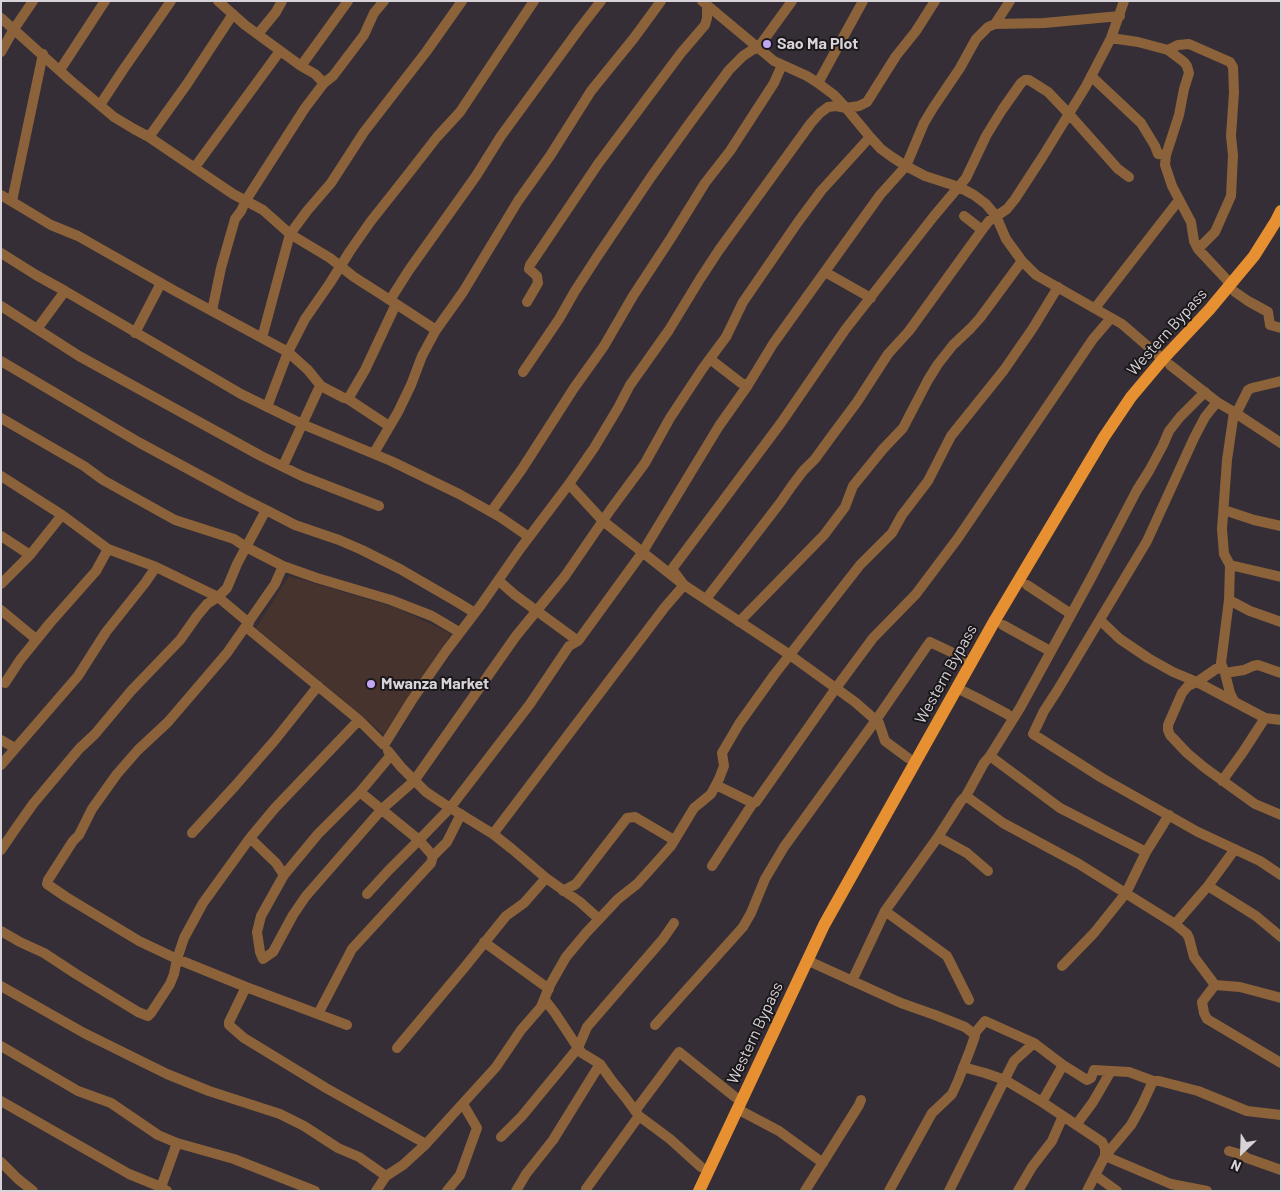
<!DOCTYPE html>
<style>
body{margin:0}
#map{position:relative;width:1282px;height:1192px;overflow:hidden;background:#352e36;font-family:Barlow,sans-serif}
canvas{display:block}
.frame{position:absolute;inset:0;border:2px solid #d8d3d8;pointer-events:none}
.north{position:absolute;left:1217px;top:1127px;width:50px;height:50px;-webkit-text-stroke:4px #1b181b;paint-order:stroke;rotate:204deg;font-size:14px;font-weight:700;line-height:20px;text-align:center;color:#d8d3d8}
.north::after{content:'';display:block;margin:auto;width:18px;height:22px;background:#d8d3d8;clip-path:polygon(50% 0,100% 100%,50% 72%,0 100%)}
</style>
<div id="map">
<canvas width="1282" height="1192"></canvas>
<div class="frame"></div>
<div class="north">N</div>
</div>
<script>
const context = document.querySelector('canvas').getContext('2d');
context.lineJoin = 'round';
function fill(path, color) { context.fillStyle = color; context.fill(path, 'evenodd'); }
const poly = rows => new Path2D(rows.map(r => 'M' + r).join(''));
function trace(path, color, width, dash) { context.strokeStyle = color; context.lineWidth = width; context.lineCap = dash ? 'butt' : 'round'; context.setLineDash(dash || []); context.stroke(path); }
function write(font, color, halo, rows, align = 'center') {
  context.font = font + ' Barlow,sans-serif'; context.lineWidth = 4; context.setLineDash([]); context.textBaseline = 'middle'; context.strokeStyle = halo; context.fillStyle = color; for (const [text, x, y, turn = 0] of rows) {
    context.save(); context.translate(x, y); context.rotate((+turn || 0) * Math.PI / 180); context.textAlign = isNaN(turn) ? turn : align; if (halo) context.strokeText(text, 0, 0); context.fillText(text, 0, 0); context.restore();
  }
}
const commercial = poly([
 [289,576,397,608,451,634,384,734,256,628]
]);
const minor = poly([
 [218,1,245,25,301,66,348,1],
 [601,1,580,28,501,136,476,176,409,270,390,300,436,330,463,292,518,201,550,156,591,91,634,38,661,1],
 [702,1,774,61,807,76,818,83,834,95,846,108,870,137,881,149,892,157,906,166,925,176,959,187,974,195,986,204,996,216,1006,239,1022,261,1036,275,1122,324,1159,356],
 [1,18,70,80,114,117,134,129,149,137,233,194,263,210,290,234,330,258,354,277,390,300],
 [995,24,1010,1],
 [258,34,276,12,282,1],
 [1111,38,1138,42,1168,50,1184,62,1187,66,1189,73,1184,89,1179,115,1166,155,1165,165,1172,186,1191,222,1194,241,1198,249,1227,280],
 [1168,50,1178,45,1189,44,1230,62,1233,67,1234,92,1231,136,1233,155,1231,196,1215,232,1198,249],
 [1,52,14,29,33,1],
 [301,66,315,74,324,83],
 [60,70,105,1],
 [1091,76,1141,123,1155,146,1158,154,1166,155],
 [818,83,863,1],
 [100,105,123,70,171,1],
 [149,137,187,84,233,14],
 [195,167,280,51],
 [1,195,51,225,78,236,175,291,288,352,308,370,321,386,344,398,348,399,389,426],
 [12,201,43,54],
 [964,216,982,230],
 [1,253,36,275,65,291],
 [825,272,871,298],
 [1235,292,1248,301,1268,312,1270,325,1281,328],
 [527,302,538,283,537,276,529,269,530,265,598,164,681,53,705,25,707,18,707,5],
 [1,306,37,329,65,291,241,394,302,424,391,461,459,494,500,517,529,537],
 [1095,308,1179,200],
 [212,311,221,268,235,219,241,211,246,200,305,108,324,83,333,76,364,35,374,13,384,1],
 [37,329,79,356,261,456,302,476,379,506],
 [135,333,161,283],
 [262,338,290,234,307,211,331,183,364,132,426,52,462,1],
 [710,359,741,383,748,385,773,344,788,323,880,195,906,166,924,123,933,108,960,68,976,39,988,27,995,24,1044,23,1120,16],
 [1,361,140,443,242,498,266,510,295,525,339,540,362,550,400,569,457,602,475,613],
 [1170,365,1217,402,1234,412],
 [523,372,559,319,575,291,597,257,651,177,689,124,729,70,743,56,752,50,758,48,792,1],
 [348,399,365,370,396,304],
 [1217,402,1205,417,1194,438,1147,541,1057,691,1044,711,1033,734,1102,778,1198,832,1260,861,1281,875],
 [267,407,288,352,305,319,330,283,350,251,371,221,409,173,437,137,460,112,534,1],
 [1236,414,1248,390,1252,388,1281,381],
 [1,418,84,466,103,480,175,520,234,539,246,547,283,566,317,578,391,600,432,616,459,632],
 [374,453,398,412,411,385,422,356,436,330],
 [283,466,318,390,321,386],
 [1,476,62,515,108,549,156,567,218,597,249,623],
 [569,484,603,521,684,585,790,655,855,702,879,723,885,741,908,758],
 [1224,510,1254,520,1281,526],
 [491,512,522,469,574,388,604,346,633,296,671,238,705,183,730,151,774,83,782,65],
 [1,536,30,555],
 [1230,565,1281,577],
 [283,566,275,584,227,653,168,722,138,750,117,774,92,809,79,835,73,841,48,880,47,884,66,897,139,941,177,959,184,938,203,903,250,838,275,808,359,720],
 [499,581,515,595,578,641],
 [1,584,30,555,62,515],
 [1027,585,1071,614],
 [706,599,780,503,791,487,803,471,815,459,831,437,857,402,888,354,909,331,982,230,989,221,1007,209,1015,199,1043,156,1086,86,1111,38,1124,1],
 [1229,600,1250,611,1281,622],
 [1,610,36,639],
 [1100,620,1120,639,1148,658,1173,672,1197,682,1265,718,1281,720],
 [739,622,824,535,845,507,853,486,883,449,903,428,928,380,938,364,953,345,971,328,980,318,1022,261],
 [1003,625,1050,651],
 [246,627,359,720,384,745,412,700,446,651,481,605,520,549,569,484,594,448,618,408,630,385,669,330,700,279,719,250,811,123,820,113,828,107,836,106,846,108,859,106,867,102,896,56,916,31,935,1],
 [1223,668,1216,669,1197,682,1188,686,1182,693,1168,725,1168,730,1170,735,1187,753,1205,768,1255,804,1281,815],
 [1225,673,1244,670,1253,666,1258,665,1281,673],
 [5,683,20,660,50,623,96,571,108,549],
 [963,691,979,699,1007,714,1013,719],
 [1234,701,1230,693,1225,673,1221,663,1229,600,1230,565,1224,554,1222,529,1227,460,1234,412,1281,443],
 [1,740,15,748],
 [388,751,401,767,426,792,444,804,493,834,512,849,546,878,580,902,599,919],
 [391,755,360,792,318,834,284,875,261,916,257,932,260,952,263,959,273,952,293,915,306,896,382,809,414,781,516,636,565,576,611,509,645,463,670,418,703,368,726,337,743,302,798,222,821,191,870,137],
 [990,756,1060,808,1146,852],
 [1,765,78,676,106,632,145,583,156,567],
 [1222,781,1243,752,1265,718],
 [716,785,753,803],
 [360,792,419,840,433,856],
 [966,796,1003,823,1079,864,1175,924,1187,934,1189,938,1194,957,1215,985,1240,987,1281,998],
 [192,833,235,786,275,740,318,686],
 [493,834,665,607,684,585,672,569,781,423,845,330,934,216,966,178,986,136,1002,110,1021,83,1025,80,1029,80,1048,92,1069,114,1118,169,1129,177],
 [938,837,967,853,988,871],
 [250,838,276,863,284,875],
 [1,850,16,828,33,804,79,749,95,734,131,691,180,640,197,616,207,604,218,597,227,588,237,564,266,510],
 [712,866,753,803,756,802,836,688,873,638,916,594,958,538,1093,339,1111,318],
 [1208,886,1256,916,1281,937],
 [563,891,576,884,627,818,635,817,674,840],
 [367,894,388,871,419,840,450,808,530,704,569,646,578,641,642,553,719,426,748,385],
 [885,911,947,956,969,1000],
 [1175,924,1208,886,1235,849],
 [1,931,20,942,44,953,76,974,138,1012,148,1016,151,1013,170,984,174,974,177,959,246,987,229,1022,229,1025,244,1038,326,1088,426,1144],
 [484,942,549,989],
 [813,963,901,1003,935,1015,965,1027,974,1034,975,1036,970,1050,958,1081,952,1094,932,1113,889,1191],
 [1062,966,1094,933,1126,893,1146,852,1169,815],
 [852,981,885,911,938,837,961,801,966,796,984,763,990,756,1020,708,1090,580,1137,490,1149,471,1163,445,1169,431,1180,417,1205,392],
 [1215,985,1202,1002,1204,1013,1207,1019,1281,1063],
 [1,986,84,1033,167,1074,209,1091,280,1114,304,1126,338,1148,359,1157,386,1176],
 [246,987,347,1025],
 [545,1000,555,1013,578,1048,582,1053,600,1064,612,1081,625,1097,639,1116,670,1139,701,1167],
 [318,1014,352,949,431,863,433,856,447,842,461,814],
 [655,1025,743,927,751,913,765,879,784,847,876,720,927,646,930,642,972,662],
 [974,1034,985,1021,1034,1043,1063,1065,1087,1080,1091,1078,1094,1070,1129,1072,1153,1081,1159,1081,1198,1091,1247,1111,1281,1115],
 [1,1046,78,1091,111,1103,158,1135,177,1143,234,1159,315,1191],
 [397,1048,464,968,506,916,524,903,546,878],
 [963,1067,985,1073,1005,1080,1042,1102,1102,1142,1105,1148,1105,1156,1087,1191],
 [1153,1081,1142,1105,1131,1125,1105,1156,1171,1184,1207,1191],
 [1,1101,129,1174,161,1187,167,1191],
 [1042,1102,1063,1065],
 [635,1111,679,1052,735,1097],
 [743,1112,779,1131,823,1163],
 [1076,1125,1093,1102,1111,1071],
 [501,1137,522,1116,578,1048,587,1027,663,939,674,923],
 [1229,1151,1243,1155,1247,1158,1281,1170],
 [1,1162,18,1179,33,1191],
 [1095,1175,1117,1191],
 [161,1187,177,1143],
 [376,1191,386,1176,403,1165,426,1144,496,1067,521,1030,541,1007,550,985,566,957,586,933,618,899,637,884,655,864,671,846,694,808,711,794,719,779,724,766,722,753,739,724,774,675,860,565,892,533,902,515,928,481,951,436,1004,370,1033,328,1058,287],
 [447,1191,460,1175,477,1128,463,1104],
 [516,1191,526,1174,553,1140,600,1064],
 [587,1191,586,1189,639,1116],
 [805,1191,859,1105,861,1100],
 [949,1191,1014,1061,1034,1043],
 [1018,1191,1032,1167,1052,1141,1063,1116]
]);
const major = poly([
 [699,1191,824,925,995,620,1104,437,1131,397,1163,359,1209,310,1254,256,1276,221,1281,211]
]);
const markers = [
 [767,44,5,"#c0a8f4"],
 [371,684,5,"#c0a8f4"]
];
const poiNames = [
 ["Sao Ma Plot",777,44],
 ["Mwanza Market",381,684]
];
const streetNames = [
 ["Western Bypass",1167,332,-48],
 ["Western Bypass",946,674,-61],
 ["Western Bypass",755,1033,-65]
];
fill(commercial, '#47332d');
trace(minor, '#8c623a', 10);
trace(major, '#e69031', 12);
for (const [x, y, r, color] of markers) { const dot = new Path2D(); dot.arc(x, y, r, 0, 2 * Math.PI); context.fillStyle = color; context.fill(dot); trace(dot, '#1b181b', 2); }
write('bold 16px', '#d8d3d8', '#1b181b', poiNames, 'left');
write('16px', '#d8d3d8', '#1b181b', streetNames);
</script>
